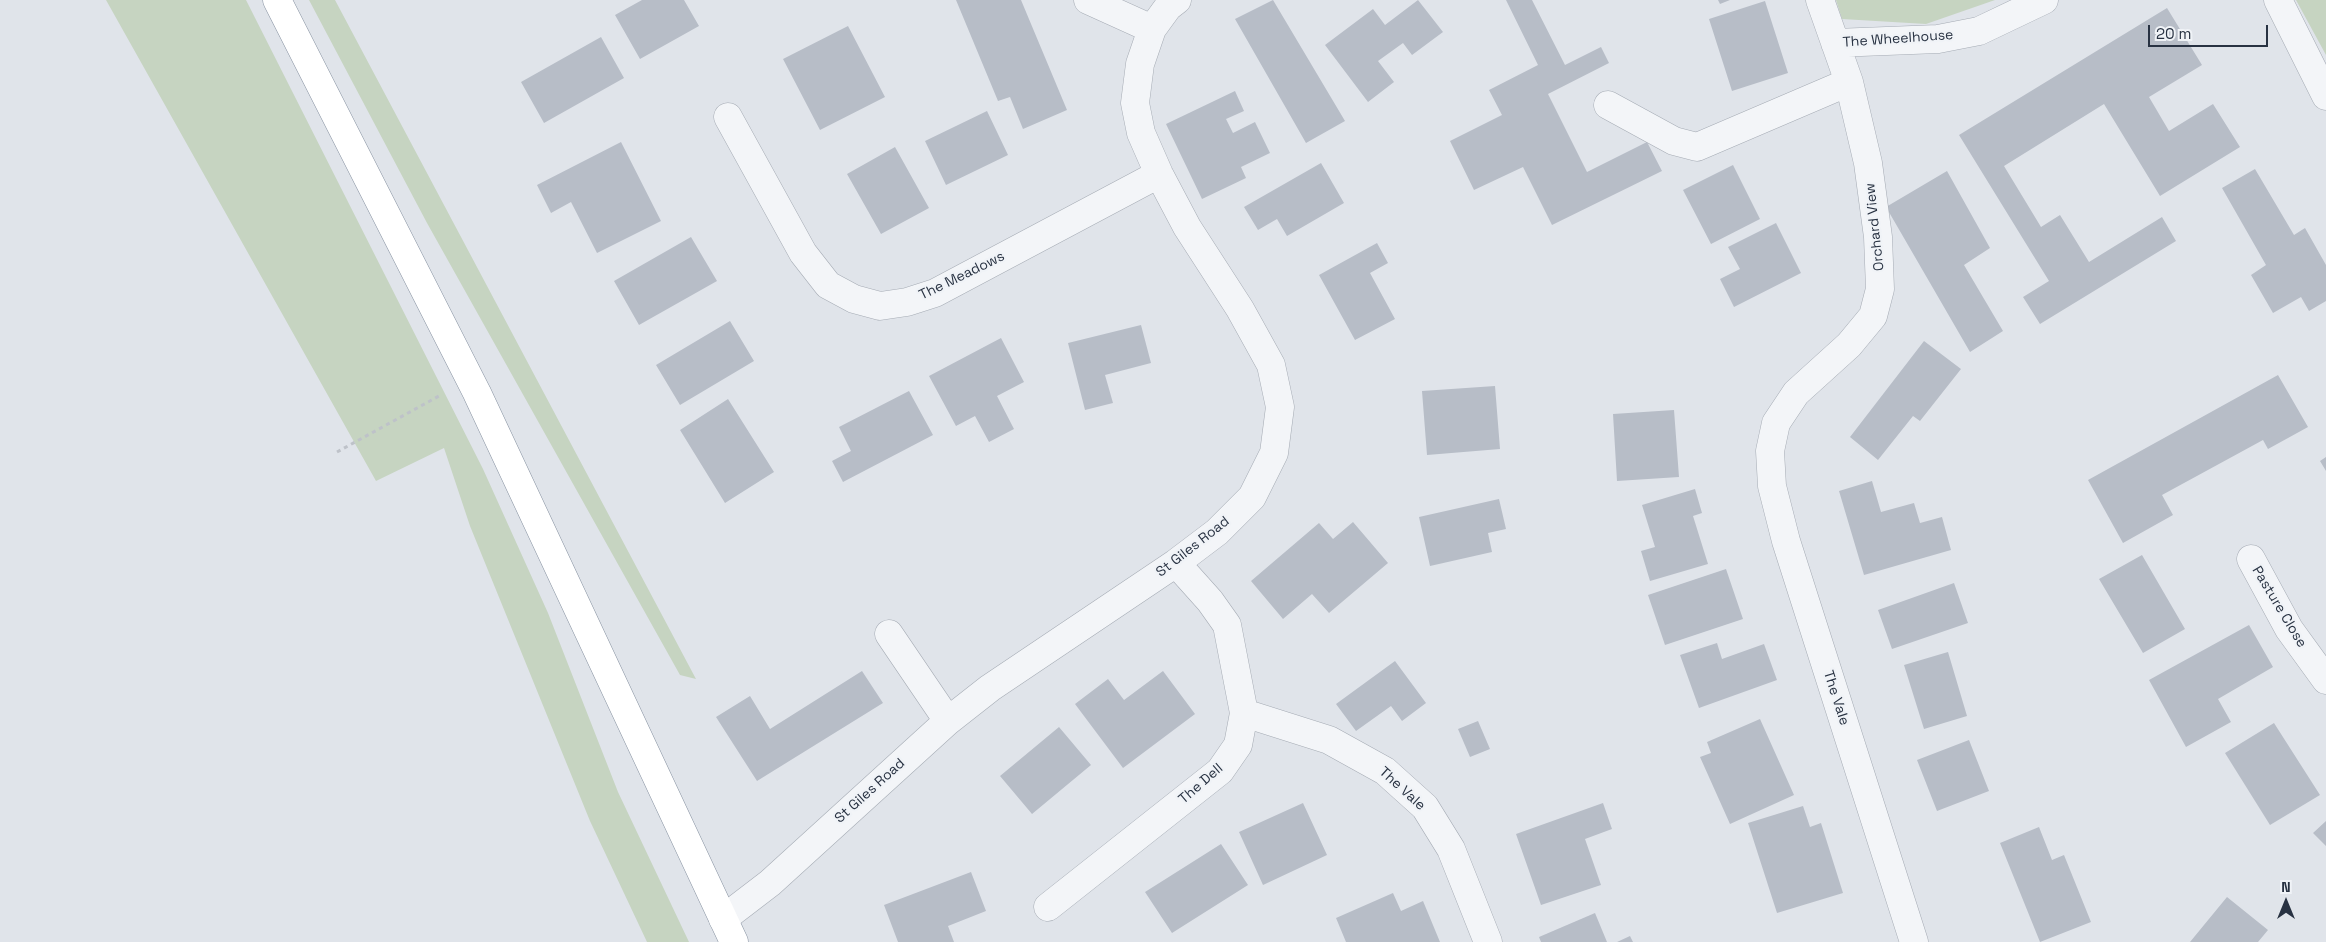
<!DOCTYPE html>
<style>
body{margin:0}
#map{position:relative;width:2326px;height:942px;overflow:hidden;background:#e0e4ea;font-family:"Space Grotesk",sans-serif}
canvas{display:block}
.north{position:absolute;left:2261px;top:877px;width:50px;height:50px;-webkit-text-stroke:4px #f0f3f7;paint-order:stroke;rotate:0deg;font-size:14px;font-weight:700;line-height:20px;text-align:center;color:#283242}
.north::after{content:'';display:block;margin:auto;width:18px;height:22px;background:#283242;clip-path:polygon(50% 0,100% 100%,50% 72%,0 100%)}
.scale{position:absolute;left:2148px;top:25px;width:120px;height:22px;box-sizing:border-box;border:2px solid #283242;border-top:0;padding-left:6px;font-size:15px;line-height:18px;white-space:nowrap;color:#283242;-webkit-text-stroke:4px #f0f3f7;paint-order:stroke}
</style>
<div id="map">
<canvas width="2326" height="942"></canvas>
<div class="north">N</div>
<div class="scale">20 m</div>
</div>
<script>
const context = document.querySelector('canvas').getContext('2d');
context.lineJoin = 'round';
function fill(path, color) { context.fillStyle = color; context.fill(path, 'evenodd'); }
const poly = rows => new Path2D(rows.map(r => 'M' + r).join(''));
function trace(path, color, width, dash) { context.strokeStyle = color; context.lineWidth = width; context.lineCap = dash ? 'butt' : 'round'; context.setLineDash(dash || []); context.stroke(path); }
function write(font, color, halo, rows, align = 'center') {
  context.font = font + ' "Space Grotesk",sans-serif'; context.lineWidth = 4.5; context.setLineDash([]); context.textBaseline = 'middle'; context.strokeStyle = halo; context.fillStyle = color; for (const [text, x, y, turn = 0] of rows) {
    context.save(); context.translate(x, y); context.rotate((+turn || 0) * Math.PI / 180); context.textAlign = isNaN(turn) ? turn : align; if (halo) context.strokeText(text, 0, 0); context.fillText(text, 0, 0); context.restore();
  }
}
const green = poly([
 [106,0,246,0,483,469,548,613,618,792,689,942,647,942,590,821,470,526,444,448,376,481],
 [309,0,335,0,696,679,680,675,427,223],
 [1836,0,1995,0,1926,24,1842,19],
 [2296,0,2326,0,2326,55]
]);
const building = poly([
 [642,0,684,0,699,26,640,59,615,15],
 [956,0,1021,0,1067,110,1023,129,1010,97,998,101],
 [1273,0,1345,121,1306,143,1235,19],
 [1418,0,1443,32,1412,55,1403,43,1378,61,1394,82,1368,102,1325,45,1373,9,1385,25],
 [1506,0,1532,0,1565,65,1601,47,1609,63,1548,94,1587,172,1647,142,1662,171,1552,225,1523,167,1474,190,1450,141,1502,115,1489,90,1538,65],
 [1718,0,1730,0,1720,4],
 [1765,1,1788,73,1732,91,1709,19],
 [2167,8,2202,65,2149,97,2169,131,2213,104,2240,147,2160,196,2104,104,2004,166,2041,227,2060,215,2089,262,2162,217,2176,241,2040,324,2023,297,2049,281,1959,135],
 [848,26,885,97,820,130,783,59],
 [601,37,624,78,544,123,521,82],
 [1235,91,1244,111,1226,119,1233,133,1255,122,1270,153,1241,167,1246,178,1202,199,1166,124],
 [987,111,1008,155,946,185,925,141],
 [621,142,661,221,597,253,571,202,551,213,537,185],
 [895,147,929,208,881,234,847,174],
 [1321,163,1344,203,1287,236,1277,219,1258,230,1244,207],
 [1733,165,1760,219,1711,244,1683,190],
 [2255,169,2294,235,2305,228,2326,265,2326,301,2309,311,2301,297,2273,313,2251,275,2266,265,2222,188],
 [1947,171,1990,248,1964,265,2003,331,1970,352,1886,207],
 [1776,223,1801,273,1734,307,1720,279,1740,269,1728,247],
 [691,237,717,281,639,325,614,281],
 [1377,243,1388,263,1370,273,1395,319,1355,340,1319,275],
 [730,321,754,361,680,405,656,365],
 [1141,325,1151,363,1105,375,1113,403,1085,410,1068,343],
 [1001,338,1024,382,997,396,1014,429,989,442,975,416,956,426,929,376],
 [1924,341,1961,369,1920,421,1913,416,1878,460,1850,437],
 [2278,375,2308,427,2268,449,2263,440,2162,495,2173,515,2123,543,2088,480],
 [1495,386,1500,449,1427,455,1422,391],
 [909,391,933,435,843,482,832,461,851,451,839,427],
 [728,399,774,472,725,503,680,430],
 [1674,410,1679,477,1617,481,1613,414],
 [2326,457,2326,471,2320,461],
 [1872,481,1881,512,1914,503,1920,523,1942,517,1951,550,1864,575,1839,491],
 [1695,489,1702,513,1693,516,1708,564,1650,581,1641,551,1655,547,1642,505],
 [1499,499,1506,529,1488,533,1492,552,1430,566,1419,517],
 [1353,522,1388,563,1329,613,1312,594,1283,619,1251,581,1319,523,1333,539],
 [2142,555,2185,629,2143,653,2099,579],
 [1726,569,1743,619,1665,645,1648,595],
 [1954,583,1968,623,1892,649,1878,610],
 [2249,625,2273,667,2218,699,2231,722,2186,747,2149,680],
 [1717,643,1722,659,1764,644,1777,680,1699,708,1680,655],
 [1948,652,1967,716,1924,729,1904,665],
 [1395,661,1426,703,1402,721,1391,706,1356,731,1336,704],
 [862,671,883,703,757,781,716,717,750,696,770,729],
 [1163,671,1195,714,1123,768,1075,704,1108,679,1124,700],
 [1760,719,1794,795,1730,824,1700,757,1711,753,1707,742],
 [1478,721,1490,749,1470,757,1458,729],
 [2274,723,2320,795,2270,825,2225,753],
 [1059,727,1091,765,1032,814,1000,776],
 [1969,740,1989,791,1937,811,1917,760],
 [1303,803,1327,855,1263,885,1239,832],
 [1603,803,1612,829,1585,839,1601,885,1541,905,1516,834],
 [1803,806,1810,827,1821,823,1843,893,1777,913,1748,823],
 [2326,821,2326,846,2313,833],
 [2039,827,2052,860,2064,855,2091,922,2040,942,2000,843],
 [1221,844,1248,885,1172,933,1145,892],
 [971,872,986,911,948,926,954,942,898,942,884,905],
 [1393,893,1401,911,1423,901,1440,942,1346,942,1336,918],
 [2227,897,2268,930,2258,942,2190,942],
 [1595,913,1607,942,1541,942,1539,937],
 [1630,936,1633,942,1617,942]
]);
const path = poly([
 [337,452,439,396]
]);
const minor = poly([
 [1088,0,1152,29],
 [1820,0,1849,82,1868,163,1878,237,1880,289,1873,316,1849,345,1796,393,1776,423,1770,451,1772,486,1786,541,1914,942],
 [2278,0,2326,96],
 [1835,43,1938,39,1979,31,2044,0],
 [1608,105,1674,141,1697,147,1849,82],
 [728,117,803,253,828,285,854,299,880,306,907,302,935,293,1159,174],
 [2251,559,2289,629,2326,680],
 [889,634,948,721],
 [1244,713,1329,740,1385,771,1425,807,1451,849,1488,942],
 [1048,907,1220,771,1238,745,1244,713,1227,625,1210,601,1176,563],
 [723,919,770,883,948,721,990,688,1176,563,1217,532,1252,497,1274,453,1280,407,1271,365,1240,309,1187,227,1159,174,1141,133,1135,103,1140,64,1152,29,1168,7,1177,0]
]);
const highway = poly([
 [277,0,477,393,734,942]
]);
const streetNames = [
 ["The Wheelhouse",1898,39,-4],
 ["Orchard View",1875,227,-96],
 ["The Meadows",962,276,-26],
 ["St Giles Road",1193,547,-38],
 ["Pasture Close",2279,607,59],
 ["The Vale",1836,698,72],
 ["The Dell",1201,784,-41],
 ["The Vale",1402,789,42],
 ["St Giles Road",870,791,-42]
];
fill(green, '#c6d4c1');
fill(building, '#b7bdc7');
trace(minor, '#a5abb4', 29);
trace(highway, '#8792a1', 29);
trace(path, '#bec2c9', 3, [4, 4]);
trace(minor, '#f3f5f8', 28);
trace(highway, '#fff', 28);
write('14px', '#283242', '#f0f3f7', streetNames);
</script>
